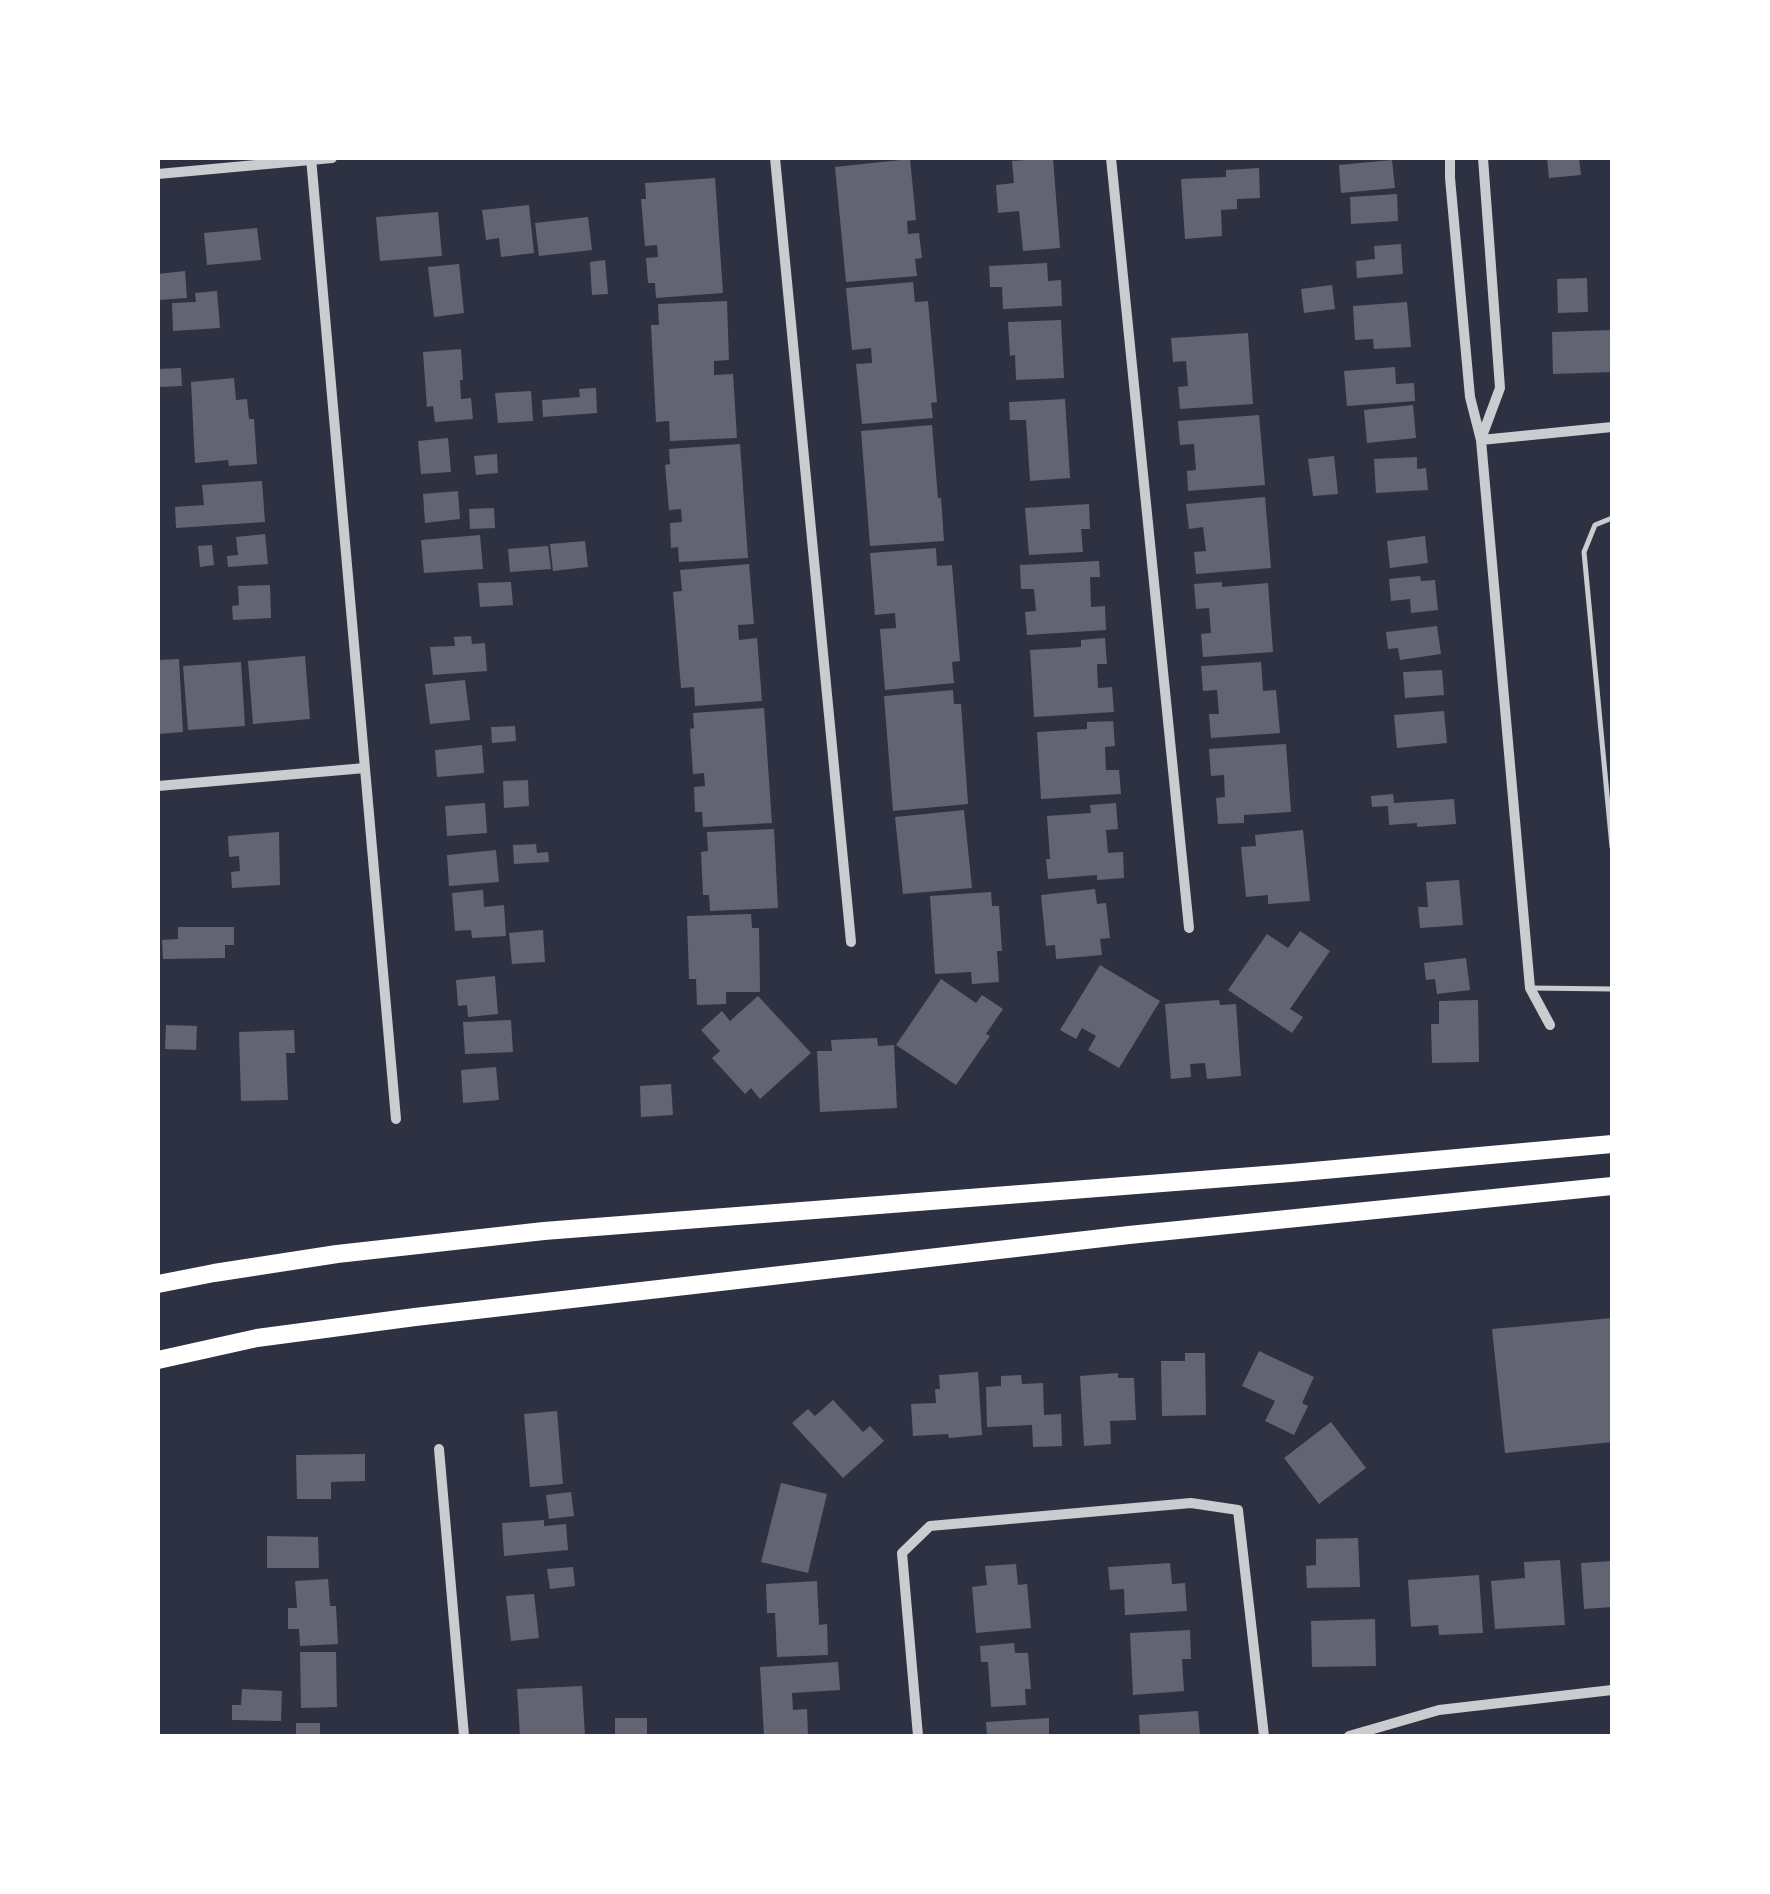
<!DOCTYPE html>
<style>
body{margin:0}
#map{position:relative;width:1770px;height:1894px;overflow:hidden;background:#2d3142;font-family:"PT Sans",sans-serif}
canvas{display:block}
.frame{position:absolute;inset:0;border:160px solid #fff;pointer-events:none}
</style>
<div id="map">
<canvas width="1770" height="1894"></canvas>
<div class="frame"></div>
</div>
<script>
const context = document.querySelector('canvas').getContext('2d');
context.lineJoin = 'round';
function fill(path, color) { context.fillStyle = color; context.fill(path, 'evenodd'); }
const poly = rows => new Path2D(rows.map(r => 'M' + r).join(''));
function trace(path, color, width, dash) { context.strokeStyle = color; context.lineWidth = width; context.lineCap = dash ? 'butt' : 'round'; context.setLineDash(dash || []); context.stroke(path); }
const building = poly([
 [1053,158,1060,248,1023,251,1019,211,998,213,996,185,1014,183,1012,161],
 [1547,158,1579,158,1581,175,1549,178],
 [910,159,916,220,907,221,908,234,919,233,922,258,915,259,917,276,846,282,835,167],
 [1392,160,1395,188,1341,193,1339,165],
 [1259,168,1260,198,1237,199,1237,209,1221,210,1222,236,1185,239,1181,179,1226,177,1226,170],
 [715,178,723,293,656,298,655,283,648,283,646,258,658,257,657,245,645,246,641,199,646,199,645,183],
 [1397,194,1398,221,1351,224,1350,197],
 [529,205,534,253,501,257,499,238,486,240,482,210],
 [438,212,442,256,380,261,376,217],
 [588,217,592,250,539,256,535,223],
 [257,228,261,260,207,265,204,233],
 [1401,244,1403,274,1357,278,1356,261,1375,259,1374,246],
 [605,260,608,294,592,295,590,262],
 [1047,263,1048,281,1061,280,1062,306,1003,309,1002,287,990,287,989,266],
 [459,264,464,313,434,317,428,267],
 [185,271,187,298,158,300,158,274],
 [1587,278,1588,312,1558,313,1557,279],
 [913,282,915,302,928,301,937,402,931,403,933,418,862,424,856,364,872,363,871,348,852,350,846,288],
 [1332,285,1335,309,1304,313,1301,289],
 [217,291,220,328,173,331,172,303,196,302,195,293],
 [727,301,729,360,714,361,714,375,733,374,737,438,670,441,669,421,656,422,651,325,659,325,658,304],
 [1407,302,1411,347,1374,349,1373,339,1355,340,1353,306],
 [1061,320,1064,378,1016,380,1015,355,1010,356,1008,322],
 [1611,330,1612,372,1553,374,1552,332],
 [1248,333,1253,404,1180,409,1178,387,1188,386,1186,361,1173,362,1171,338],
 [461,349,463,380,460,380,461,399,471,398,473,419,435,422,433,406,427,407,423,352],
 [1395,367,1396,384,1414,383,1415,401,1347,406,1344,371],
 [181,368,182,386,158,387,158,369],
 [234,378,236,400,247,399,249,419,254,419,257,464,229,466,228,460,195,463,191,382],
 [596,388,597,413,543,417,542,400,580,397,579,389],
 [531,391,533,421,498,423,495,393],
 [1065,399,1070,478,1030,481,1026,420,1010,420,1009,402],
 [1413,405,1416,438,1367,443,1364,410],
 [1259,415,1265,485,1188,491,1187,471,1196,470,1194,444,1180,445,1178,421],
 [932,425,938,498,941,498,944,541,870,546,861,431],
 [448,438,451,472,421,474,418,441],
 [740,444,748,558,679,562,678,547,671,548,670,523,682,522,681,509,669,510,665,465,670,464,669,449],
 [497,454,498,473,476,475,474,456],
 [1334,456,1338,494,1313,496,1308,459],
 [1417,457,1417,469,1426,468,1428,490,1376,493,1374,459],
 [262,481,265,522,176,528,175,507,204,505,202,485],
 [458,491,460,519,425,523,423,494],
 [1265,497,1271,568,1196,574,1194,552,1206,551,1203,527,1189,529,1186,504],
 [1089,504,1090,529,1081,529,1083,552,1029,555,1025,508],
 [494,508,495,528,470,529,469,509],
 [265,534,268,564,228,567,227,556,238,555,236,537],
 [480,535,483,569,424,573,421,540],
 [1425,536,1428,563,1390,568,1387,541],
 [585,541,588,567,553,571,550,544],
 [212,545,214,565,200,567,198,546],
 [548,546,551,569,510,572,508,549],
 [936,548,937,566,952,565,960,661,952,662,954,683,885,690,880,629,896,628,895,613,875,615,870,553],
 [1099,561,1100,577,1090,577,1091,607,1105,606,1106,630,1027,635,1025,612,1036,611,1034,589,1021,589,1020,565],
 [749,564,754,624,738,625,739,640,757,638,762,701,695,706,694,687,681,688,673,592,682,591,680,570],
 [1420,576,1421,581,1435,580,1438,610,1411,613,1410,599,1391,601,1389,579],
 [511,582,513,605,480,607,478,583],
 [1222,582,1222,587,1268,583,1273,652,1203,657,1201,634,1211,633,1209,608,1196,609,1194,584],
 [270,585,271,618,233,620,232,606,239,605,238,586],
 [1437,626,1441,654,1400,660,1398,648,1388,649,1386,632],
 [471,636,472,644,485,643,487,671,433,675,430,647,455,646,454,637],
 [1105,638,1107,664,1097,664,1098,688,1112,687,1114,712,1034,717,1030,650,1081,647,1081,640],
 [305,656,310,719,253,724,248,661],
 [179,659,183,732,158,734,158,660],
 [241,662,245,726,188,730,183,666],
 [1261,662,1263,691,1276,690,1280,733,1211,738,1209,714,1219,714,1217,690,1203,691,1201,666],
 [1442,670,1444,695,1405,698,1403,672],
 [465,680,470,720,430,724,425,684],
 [953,690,954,704,961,704,968,804,893,811,884,696],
 [764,708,772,823,703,827,702,812,695,812,694,787,705,786,704,773,693,774,690,729,694,728,693,713],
 [1444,711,1447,743,1397,748,1394,715],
 [1113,721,1115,746,1105,747,1106,770,1119,770,1121,794,1041,799,1037,732,1087,729,1087,722],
 [515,726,516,741,492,743,491,727],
 [1286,744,1291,812,1244,815,1244,823,1218,824,1216,798,1225,797,1224,775,1211,776,1209,749],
 [482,745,484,773,437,777,435,750],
 [528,780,529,806,504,808,503,781],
 [1393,794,1394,803,1454,799,1456,824,1417,827,1417,823,1389,825,1388,806,1372,807,1371,796],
 [485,803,487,833,447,836,445,806],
 [1116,803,1118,829,1106,830,1108,853,1123,852,1124,878,1097,880,1097,875,1048,879,1046,859,1050,859,1047,816,1091,813,1090,805],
 [964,810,972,888,903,894,895,817],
 [774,829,778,908,710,911,709,895,703,895,701,852,708,851,707,832],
 [1303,830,1310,901,1268,904,1268,895,1246,897,1241,847,1256,846,1255,835],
 [279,832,280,885,232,888,231,872,240,871,239,856,229,857,228,836],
 [536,844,537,853,548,852,549,862,514,864,513,845],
 [496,850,499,882,449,886,447,855],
 [1459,880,1463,925,1420,928,1418,907,1428,907,1426,882],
 [1095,889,1097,904,1106,903,1110,938,1100,939,1102,955,1056,959,1055,945,1046,946,1041,895],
 [483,890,484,907,504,905,506,936,472,938,471,930,455,931,452,893],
 [991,892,992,906,999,906,1002,951,997,951,999,982,972,984,971,972,935,974,930,896],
 [751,914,752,928,759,928,760,992,726,992,726,1004,697,1005,696,979,689,979,687,916],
 [178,927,234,927,234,945,225,945,225,958,163,959,162,940,178,939],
 [543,930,545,962,512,964,509,933],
 [1300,931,1330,951,1290,1009,1303,1017,1292,1033,1228,990,1267,934,1288,948],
 [1466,958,1470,990,1437,994,1435,979,1426,980,1424,963],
 [1100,965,1160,1001,1119,1068,1088,1050,1096,1036,1082,1028,1076,1039,1060,1030],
 [495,976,498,1014,468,1017,467,1005,458,1006,456,980],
 [941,979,976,1003,982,995,1003,1009,986,1034,990,1036,956,1085,896,1045],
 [758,996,811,1053,760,1099,751,1088,745,1094,712,1058,720,1051,701,1030,722,1011,730,1021],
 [1219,1000,1220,1005,1236,1004,1241,1076,1207,1079,1205,1063,1190,1064,1191,1077,1171,1079,1165,1004],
 [1478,1000,1479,1062,1432,1063,1431,1024,1439,1024,1439,1001],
 [511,1020,513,1052,465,1054,463,1022],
 [166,1025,197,1026,196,1050,165,1049],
 [294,1030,295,1053,286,1053,288,1100,241,1101,239,1032],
 [877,1038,878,1046,894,1045,897,1108,820,1112,817,1051,832,1051,831,1040],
 [496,1067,499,1100,463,1103,461,1070],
 [671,1084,673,1115,641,1117,640,1086],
 [1612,1318,1612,1442,1505,1453,1492,1329],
 [1259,1351,1314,1377,1302,1403,1308,1406,1294,1435,1265,1421,1275,1401,1242,1386],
 [1185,1353,1205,1353,1206,1415,1162,1416,1161,1361,1185,1361],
 [978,1372,982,1435,949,1438,948,1434,913,1436,911,1404,936,1403,935,1389,940,1389,939,1375],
 [1118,1373,1118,1378,1134,1378,1136,1420,1110,1421,1111,1444,1084,1446,1080,1376],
 [1021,1375,1022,1384,1043,1383,1044,1415,1061,1414,1062,1446,1033,1447,1032,1425,987,1427,986,1387,1001,1386,1001,1376],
 [833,1400,863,1432,870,1426,884,1441,843,1478,792,1423,808,1409,815,1416],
 [557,1411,563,1484,530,1487,524,1414],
 [1331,1422,1366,1468,1319,1504,1284,1458],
 [365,1454,365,1481,331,1482,331,1499,297,1499,296,1455],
 [781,1483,827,1494,808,1573,761,1562],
 [571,1492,574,1516,549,1519,546,1495],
 [544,1520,544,1526,566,1524,568,1550,504,1556,502,1523],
 [267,1536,318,1537,319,1568,267,1568],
 [1358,1538,1360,1587,1307,1588,1306,1566,1316,1565,1316,1539],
 [1560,1560,1565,1625,1495,1629,1491,1581,1525,1578,1524,1562],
 [1612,1561,1612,1607,1584,1609,1581,1563],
 [1170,1563,1172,1584,1185,1583,1187,1611,1125,1615,1124,1589,1110,1590,1108,1567],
 [1016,1564,1018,1585,1027,1584,1031,1628,976,1633,972,1587,987,1585,985,1566],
 [573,1567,575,1586,550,1589,547,1569],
 [1479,1575,1483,1633,1439,1635,1438,1625,1411,1627,1408,1580],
 [328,1579,330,1606,336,1606,338,1644,300,1646,299,1629,288,1629,288,1608,297,1608,295,1581],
 [817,1581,819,1625,827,1624,828,1655,777,1657,775,1613,767,1613,766,1584],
 [534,1594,539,1638,511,1641,506,1596],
 [1375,1619,1376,1666,1312,1667,1311,1621],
 [1190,1630,1191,1659,1182,1659,1184,1691,1133,1695,1130,1633],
 [1014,1643,1015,1653,1028,1653,1031,1689,1025,1689,1026,1705,991,1707,988,1662,981,1662,980,1646],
 [300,1652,336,1652,337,1707,301,1708],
 [838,1662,840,1690,792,1693,793,1710,807,1709,808,1736,764,1736,760,1667],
 [582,1686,585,1736,520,1736,517,1689],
 [242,1689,282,1691,281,1721,232,1720,232,1705,241,1705],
 [1198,1711,1200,1736,1140,1736,1139,1715],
 [615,1718,647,1718,647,1736,615,1736],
 [1049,1718,1049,1736,987,1736,986,1722],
 [296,1723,320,1723,320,1736,296,1736]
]);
const service = poly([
 [1612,518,1595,525,1584,552,1612,847],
 [1531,988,1612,989]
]);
const minor = poly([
 [311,158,396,1119],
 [775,158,851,942],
 [1111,158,1189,928],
 [1450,158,1450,178,1470,397,1481,440,1530,988,1550,1025],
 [158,174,332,158],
 [1481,439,1500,388,1483,158],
 [1481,440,1612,427],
 [158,786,365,768],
 [439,1449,464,1736],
 [918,1736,902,1553,930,1526,1191,1503,1238,1510,1264,1736],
 [1349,1736,1439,1710,1612,1690]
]);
const primary = poly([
 [158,1284,214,1273,337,1254,544,1231,1291,1173,1612,1144],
 [158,1360,257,1338,415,1317,1129,1235,1612,1186]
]);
fill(building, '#626471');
trace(service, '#caccd0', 5);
trace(minor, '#caccd0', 10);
trace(primary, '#fff', 18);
</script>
